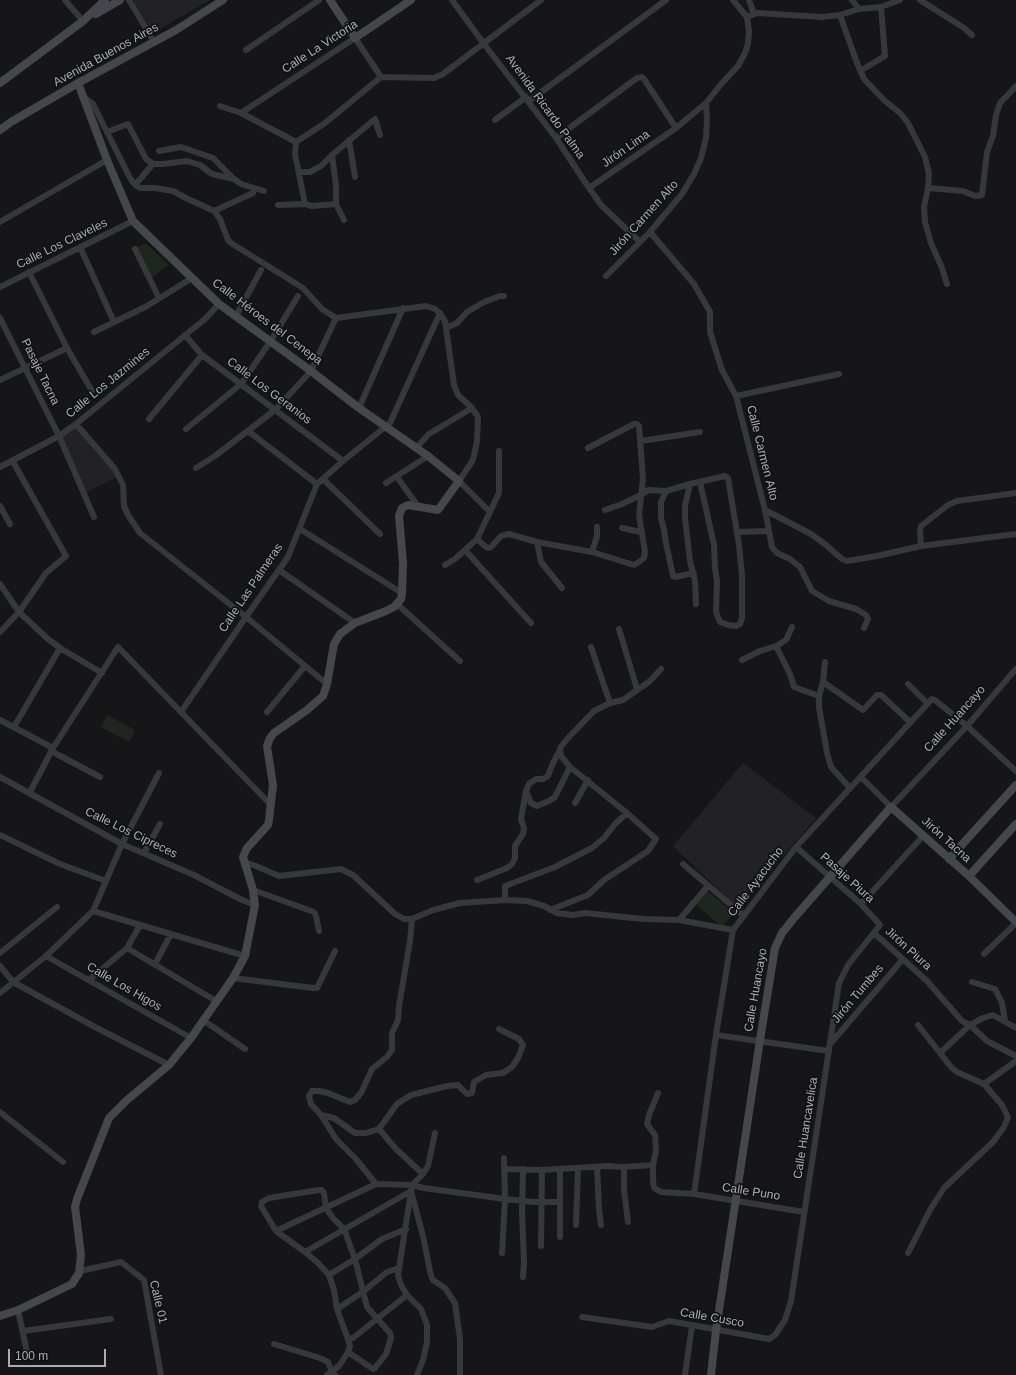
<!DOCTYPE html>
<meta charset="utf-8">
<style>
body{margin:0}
#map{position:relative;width:1016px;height:1375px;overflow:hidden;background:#161618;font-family:Helvetica,sans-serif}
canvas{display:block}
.scale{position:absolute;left:8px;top:1349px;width:98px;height:18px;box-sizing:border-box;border:2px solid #a8adb8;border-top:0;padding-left:5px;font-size:12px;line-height:14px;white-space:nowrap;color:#a8adb8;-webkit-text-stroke:3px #111113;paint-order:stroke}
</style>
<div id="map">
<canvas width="1016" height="1375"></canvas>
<div class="scale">100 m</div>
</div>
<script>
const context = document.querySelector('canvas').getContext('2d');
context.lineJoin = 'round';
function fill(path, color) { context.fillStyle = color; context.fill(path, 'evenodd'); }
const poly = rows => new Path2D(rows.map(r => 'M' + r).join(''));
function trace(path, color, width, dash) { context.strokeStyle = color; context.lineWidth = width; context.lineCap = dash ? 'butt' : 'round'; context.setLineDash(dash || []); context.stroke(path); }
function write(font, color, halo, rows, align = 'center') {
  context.font = font + ' Helvetica,sans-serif'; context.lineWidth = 3.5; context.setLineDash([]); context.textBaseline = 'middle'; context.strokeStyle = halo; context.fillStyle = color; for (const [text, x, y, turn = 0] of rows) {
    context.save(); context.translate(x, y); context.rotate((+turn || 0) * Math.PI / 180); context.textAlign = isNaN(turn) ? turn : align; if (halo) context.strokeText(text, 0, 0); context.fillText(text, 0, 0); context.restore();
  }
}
const built = poly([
 [135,0,210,0,153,33,133,1],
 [76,424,119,476,85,493,59,436],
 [743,763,816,818,738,908,673,846]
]);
const green = poly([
 [146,243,169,265,150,279,135,249],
 [107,715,135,730,129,742,101,727],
 [707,891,734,913,722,927,696,905]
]);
const street = poly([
 [65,0,83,21],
 [129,0,154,42],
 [452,0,484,44,556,138,589,188,602,206,640,242],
 [733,0,747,17],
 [749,0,754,14],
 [852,0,859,9],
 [920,0,964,28,972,35],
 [840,15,857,63,864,79,884,100,900,113,908,123,925,157,929,174,928,188,924,207,925,222,931,243,942,268,947,284],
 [747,17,757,13,822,17,840,15,859,9,881,7,900,0],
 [246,50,319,0],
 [860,71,885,56,881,7],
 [82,96,93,104,130,178,135,185,140,188,155,188,173,191,186,198,214,211,220,219,228,240,231,243,303,288,322,309,336,318,426,306,435,309,440,313,445,321,446,328,454,385,458,395,472,408,478,417,477,441,473,460,459,481,490,512],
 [529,101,666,0],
 [220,106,241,113,296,142,325,123,381,77,434,78,443,74,541,0],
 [241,113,355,38,381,77],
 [495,120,526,97],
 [107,132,128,124,146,159,153,164,163,164,187,161,200,165,212,174,234,179],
 [556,138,637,78,642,77,644,79,676,128],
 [349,140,355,177],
 [296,142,295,154,305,204],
 [159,151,181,147,213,158,234,179,241,184,264,191],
 [332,155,336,185,336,204,344,220],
 [299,172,310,172,321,166,332,155,375,119,380,135],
 [135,185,153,164],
 [589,188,676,128,706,103,722,83,738,66,745,53,748,44,749,31,747,17],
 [928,188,963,191,975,196,982,195,987,152,993,136,996,115,1000,103,1016,86],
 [278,205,305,204,312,206,336,204],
 [214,211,253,193],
 [0,222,107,160],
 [650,232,694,284,710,312,710,332,722,370,736,396,765,510,811,534,826,545,842,559,847,561,877,556,921,546,1016,534],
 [80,247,114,322],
 [135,249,159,298],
 [29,272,67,348,92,391],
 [606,276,650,232,682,194,694,174,701,158,706,138,707,119,706,103],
 [0,287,133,221],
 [236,316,261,270],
 [0,318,59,436,94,517],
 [446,328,457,323,467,312,484,302,500,296,504,296],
 [94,332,147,306,192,278],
 [185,335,202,355,343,461],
 [0,380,67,348],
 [736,396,839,374],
 [359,408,403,308],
 [149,419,202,355],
 [76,424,115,469,123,485,124,506,128,515,140,533,246,617,327,684],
 [186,429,241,384,270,342,298,296],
 [248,431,317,484],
 [641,441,700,432],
 [416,448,429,434,472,408],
 [0,467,59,436,76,424,205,319,219,304],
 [196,468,215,456,275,410,311,371,336,318],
 [397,477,418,506],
 [323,479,380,534],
 [386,483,428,456],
 [690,484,685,506,685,518,690,561,695,581,696,604],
 [666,491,661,502,661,518,664,530,666,543,673,576,675,577,694,573],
 [0,506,10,524],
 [605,510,622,504,641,495,648,490,666,491,690,484,725,476,728,478,739,545,742,575,742,618,740,624,736,626,728,625,720,622,716,612,717,581,715,568,714,545,700,482],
 [765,510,772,547,777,553,790,559,800,567,812,591,829,601,856,609,866,615,868,619,864,628],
 [622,528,641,532],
 [300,529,402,593],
 [737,532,768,531],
 [477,539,486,547,488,548,491,547,501,536,509,534,537,542,592,552,634,565,639,562,644,558,645,552,639,515,643,479,639,426,637,424,634,424,588,448],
 [537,542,541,562,562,588],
 [921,546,920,531,921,526,948,505,957,501,1016,493],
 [465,550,531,623],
 [592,552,597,536,597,527],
 [445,565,455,559,477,539,499,493,499,451],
 [279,570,355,623],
 [0,584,19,612,48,639,60,648,102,673],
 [397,604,460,661],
 [619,629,637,689],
 [0,632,19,612,46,573,66,556,12,460],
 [776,646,790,674,794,687,819,696],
 [591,647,610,703],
 [742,660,760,651,776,646,786,640,792,627],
 [825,662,823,682,819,696,819,707,827,753,831,767,850,788],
 [823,682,863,710,877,695,881,695,910,722],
 [908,684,927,703],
 [181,712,246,617,288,557,317,484,343,461,390,423,440,313],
 [267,712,305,666],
 [0,720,53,748],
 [14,727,60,648],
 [51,751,100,777],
 [0,777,122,844,194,875,242,900,255,905],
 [861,777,891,807,967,726,1016,669],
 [526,791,531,803,537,806,549,801,555,797,570,767],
 [30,792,53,748,118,647,270,804],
 [575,803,588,780],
 [0,835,60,864,106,881],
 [144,853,160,824],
 [244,862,256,866,279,876,341,869,353,875,395,914,404,919,412,919,433,910,460,903,505,900,527,901,544,906,557,913,573,915,585,913,643,919,679,920,733,930],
 [683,864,744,916],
 [477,880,507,868,512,864,515,858,515,846,523,834,524,828,521,819,526,791,529,784,536,779,543,779,548,776,553,763,560,750],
 [253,890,314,912,316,916,319,931],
 [505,900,505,886,555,867,592,848,604,838,615,824,627,813],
 [861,904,923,836],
 [550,910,588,895,604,880,648,851,656,839,627,813,570,767,561,756,560,748,568,738,594,711,610,703,623,700,650,681,661,669],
 [93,911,245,956],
 [412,919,410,941,399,1006,398,1020,392,1033,392,1050,387,1057,372,1069,361,1093,355,1100,350,1102,328,1093,319,1091,312,1091,309,1096,311,1104,321,1115,334,1118,355,1133,366,1133,379,1129,397,1104,411,1095,447,1086,458,1085,467,1094,472,1093,474,1082,486,1075,503,1073,512,1067,518,1058,523,1045,519,1039,499,1029],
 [679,920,708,886],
 [874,933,927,981,962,1021,970,1025,987,1041,1016,1056],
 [127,948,216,1001],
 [0,953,57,907],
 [984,954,1016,923],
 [46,956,191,1038],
 [155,964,171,934],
 [0,966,13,982,95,1027,169,1065],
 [233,978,313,988,317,988,335,951],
 [89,980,127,948,140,925],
 [972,982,995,989,1002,1003,1005,1021],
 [0,993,46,956,93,911,122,844,159,773],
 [203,1020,245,1049],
 [716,1035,829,1051],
 [831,1043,903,959],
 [940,1053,970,1025,983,1018,993,1015,1016,1028],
 [984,1084,1016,1061],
 [658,1093,649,1115,647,1124,655,1135,656,1151,653,1165,653,1180,654,1188,661,1192,694,1194,804,1212],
 [0,1112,63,1162],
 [321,1115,336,1139,355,1158,376,1184],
 [379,1129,396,1149,423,1174],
 [597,1167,599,1209,601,1225],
 [624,1167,624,1190,628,1222],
 [504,1169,542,1170,607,1166,622,1167,653,1165],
 [523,1169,522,1212,524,1263,523,1277],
 [694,1194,716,1035,733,930,796,847,932,699,935,700,967,726,1016,771],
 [576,1225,578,1168],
 [276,1231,376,1184,412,1185,424,1188,505,1199,533,1202,560,1202],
 [560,1237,560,1169],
 [541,1246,542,1170],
 [305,1252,411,1191,423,1236,431,1276,433,1280,445,1288,455,1303,460,1339,460,1375],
 [502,1253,505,1199,504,1158],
 [908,1253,930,1210,944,1188,993,1142,1004,1127,1008,1117,1002,1105,984,1084,957,1072,951,1067,918,1025],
 [80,1271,121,1262,144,1280,161,1375],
 [329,1275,355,1259,382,1239,406,1229],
 [337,1309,364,1291,387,1272,399,1268],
 [18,1310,27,1352],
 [582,1317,652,1327,669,1321,769,1339,775,1335,785,1320,791,1301,839,983,848,965,880,925,861,904,796,847],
 [23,1331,111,1319],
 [348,1339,353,1338,407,1295],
 [274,1344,320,1358,328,1362,332,1372,335,1375],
 [327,1375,339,1366,348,1352,350,1346,348,1339,342,1323,337,1309,334,1290,329,1275,318,1263,305,1252,276,1231,261,1206,262,1202,269,1198,319,1190,322,1190,324,1193,326,1208,333,1218,344,1229,355,1259,367,1307,390,1333,391,1338,386,1354,375,1368,373,1369,348,1352],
 [417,1375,423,1360,427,1342,427,1325,421,1309,407,1295,401,1285,398,1275,412,1185,423,1174,428,1166,435,1133],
 [685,1375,692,1326]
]);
const secondary = poly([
 [330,0,355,38,411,0],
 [96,14,120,0],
 [0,83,83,21,105,0],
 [0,130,11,122,78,83,176,30,223,0],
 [949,859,1016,785],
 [969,876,1016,824],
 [0,1316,18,1310,72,1284,79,1273,81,1255,75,1207,77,1199,109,1118,127,1100,169,1065,191,1038,233,978,245,956,255,905,253,890,243,857,247,848,268,825,269,820,273,785,267,746,270,738,274,733,307,710,323,696,327,684,334,644,340,634,355,623,386,611,394,607,401,599,402,593,403,563,399,516,402,508,408,505,438,510,459,481,428,456,359,408,311,371,219,304,133,221,107,160,78,83],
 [711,1375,716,1330,760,1040,775,948,782,933,794,918,891,807,969,876,1016,922]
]);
const streetNames = [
 ["Calle La Victoria",320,47,-33],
 ["Avenida Buenos Aires",106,55,-29],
 ["Avenida Ricardo Palma",545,107,54],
 ["Jirón Lima",626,149,-35],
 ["Jirón Carmen Alto",644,218,-48],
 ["Calle Los Claveles",62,244,-26],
 ["Calle Héroes del Cenepa",267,322,37],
 ["Pasaje Tacna",40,372,64],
 ["Calle Los Jazmines",108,383,-39],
 ["Calle Los Geranios",269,391,37],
 ["Calle Carmen Alto",762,453,76],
 ["Calle Las Palmeras",251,588,-56],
 ["Calle Huancayo",955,719,-48],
 ["Calle Los Cipreces",131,833,26],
 ["Jirón Tacna",946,840,42],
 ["Pasaje Piura",847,878,42],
 ["Calle Ayacucho",756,882,-53],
 ["Jirón Piura",908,949,42],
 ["Calle Los Higos",124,987,30],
 ["Calle Huancayo",756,990,-80],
 ["Jirón Tumbes",858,994,-50],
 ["Calle Huancavelica",806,1128,-81],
 ["Calle Puno",751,1192,9],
 ["Calle 01",158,1302,77],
 ["Calle Cusco",712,1318,10]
];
fill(built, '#222225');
fill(green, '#1e261f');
trace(street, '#37383d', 6);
trace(secondary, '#45474d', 8);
write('12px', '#a8adb8', '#111113', streetNames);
</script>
